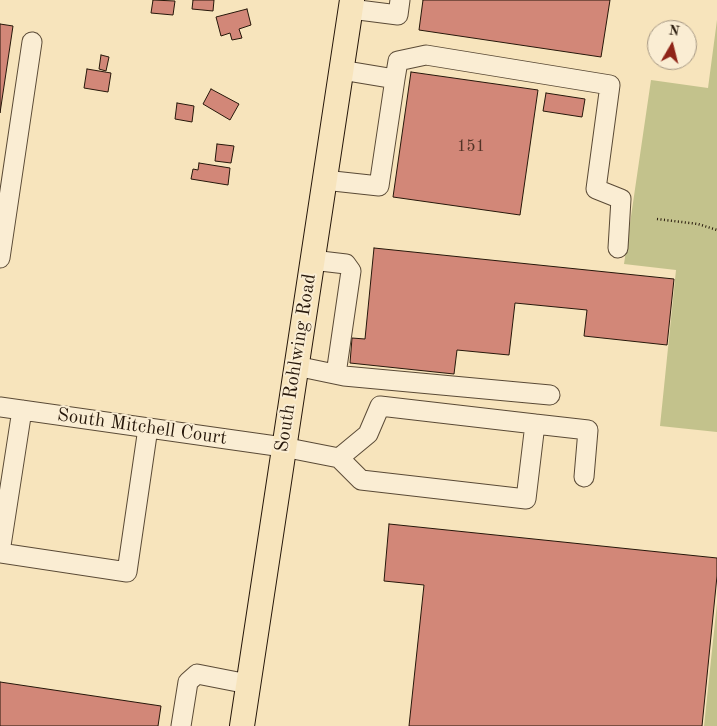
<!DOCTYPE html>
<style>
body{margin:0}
#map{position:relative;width:717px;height:726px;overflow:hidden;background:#f7e4bc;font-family:"Old Standard TT",serif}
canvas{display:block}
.north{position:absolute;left:647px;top:20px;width:50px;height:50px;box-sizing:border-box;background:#faedd3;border:1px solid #a59783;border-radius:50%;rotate:8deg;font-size:14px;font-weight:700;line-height:20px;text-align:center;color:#26170a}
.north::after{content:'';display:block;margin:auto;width:18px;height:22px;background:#8f2418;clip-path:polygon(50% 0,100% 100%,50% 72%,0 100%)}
</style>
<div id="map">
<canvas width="717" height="726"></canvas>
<div class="north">N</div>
</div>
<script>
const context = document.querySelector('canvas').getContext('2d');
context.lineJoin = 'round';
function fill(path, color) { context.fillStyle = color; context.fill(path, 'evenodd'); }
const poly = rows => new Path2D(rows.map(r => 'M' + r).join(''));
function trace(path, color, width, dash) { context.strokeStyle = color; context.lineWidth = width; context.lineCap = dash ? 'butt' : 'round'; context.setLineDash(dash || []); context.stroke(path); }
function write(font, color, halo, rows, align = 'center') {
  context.font = font + ' "Old Standard TT",serif'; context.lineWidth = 4; context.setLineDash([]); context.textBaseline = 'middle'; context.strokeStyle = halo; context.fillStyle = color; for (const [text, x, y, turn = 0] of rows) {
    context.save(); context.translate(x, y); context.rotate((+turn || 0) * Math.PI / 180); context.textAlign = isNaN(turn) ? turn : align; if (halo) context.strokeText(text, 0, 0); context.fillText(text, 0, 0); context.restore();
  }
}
const green = poly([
 [717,20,717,432,660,426,676,270,624,264,651,80,708,88],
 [717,603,717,726,704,726]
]);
const building = poly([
 [153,0,175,1,173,15,151,13,153,0],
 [193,0,214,0,213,11,192,9,193,0],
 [423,0,610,0,601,57,419,30,423,0],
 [247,9,251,25,239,29,242,38,232,40,230,33,221,36,216,17,247,9],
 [0,24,13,26,0,113,0,24],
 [101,55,109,57,106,71,99,69,101,55],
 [87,69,111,73,108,92,84,88,87,69],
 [411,72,538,90,520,215,393,197,411,72],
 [211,89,239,104,230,120,203,104,211,89],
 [546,93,585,99,582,117,543,111,546,93],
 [177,103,194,106,192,122,175,119,177,103],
 [217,144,234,146,231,163,215,161,217,144],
 [199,163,230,168,228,185,191,179,193,169,198,170,199,163],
 [374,248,674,279,667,345,584,336,587,310,515,303,509,355,457,350,454,374,350,363,352,338,365,339,374,248],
 [389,524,717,558,717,576,702,726,409,726,424,585,384,581,389,524],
 [0,682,161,706,158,726,0,726,0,682]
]);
const path = poly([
 [657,219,698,224,717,230]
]);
const minor = poly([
 [351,9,398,15,400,0],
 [341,70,395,79,398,61,426,55,610,85,596,189,621,199,618,248],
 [324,180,379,186,395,79],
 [0,258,32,42],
 [312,260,346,264,351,271,336,374],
 [296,366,344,376,550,395],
 [0,407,283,447,339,458,368,434,380,406,535,424,526,499,361,480,339,458],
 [535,424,588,430,584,477],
 [0,552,22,410],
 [0,553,127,572,148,428],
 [181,726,188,682,197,674,248,684]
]);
const major = poly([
 [242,726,352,0]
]);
const numberNames = [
 ["151",471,147]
];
const streetNames = [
 ["South Rohlwing Road",296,363,-81],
 ["South Mitchell Court",142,427,8]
];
fill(green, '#c3c28c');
fill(building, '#d28778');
trace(building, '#26170a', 1);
trace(minor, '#5a4a36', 21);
trace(major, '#26170a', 26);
trace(path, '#26170a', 2.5, [1, 2.5]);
trace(minor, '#faedd3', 19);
trace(major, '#f7e4bc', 24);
write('16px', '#513326', null, numberNames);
write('19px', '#26170a', '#faedd3', streetNames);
</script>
